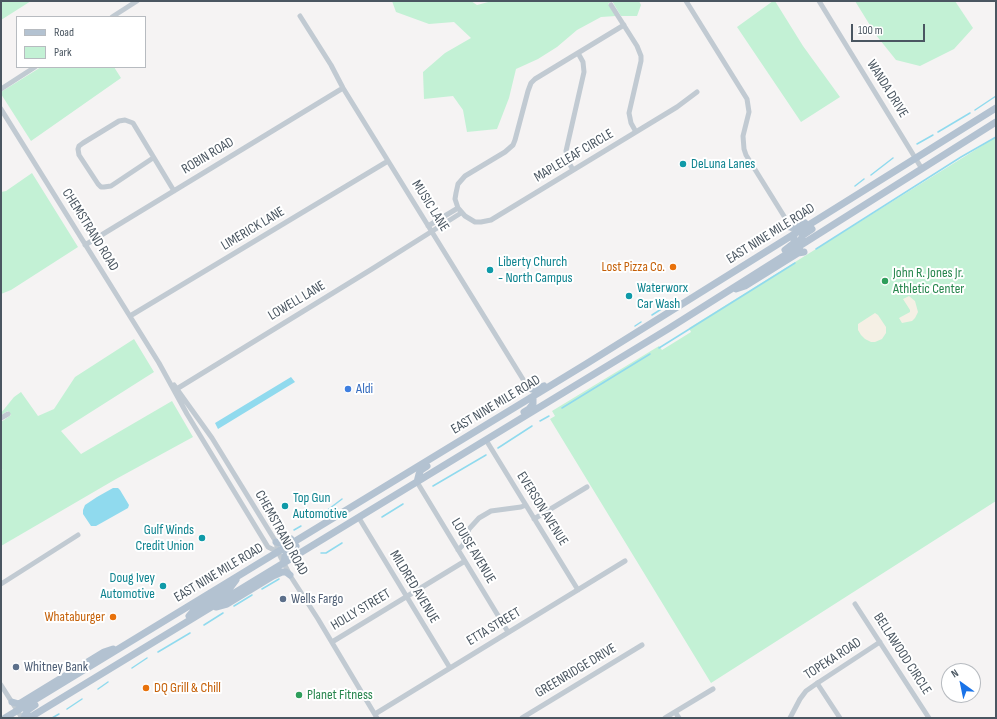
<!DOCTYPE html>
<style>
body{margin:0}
#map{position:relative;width:997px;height:719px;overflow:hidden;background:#f5f3f3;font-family:"Sofia Sans Condensed",sans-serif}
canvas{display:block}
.frame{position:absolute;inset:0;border:2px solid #4a5661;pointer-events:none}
.legend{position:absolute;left:16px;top:16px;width:130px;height:52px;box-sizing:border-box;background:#fff;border:1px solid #b7bbc0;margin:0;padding:5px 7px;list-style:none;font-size:12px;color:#4a5661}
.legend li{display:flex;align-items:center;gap:8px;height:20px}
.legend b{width:20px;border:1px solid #b7bbc0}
.north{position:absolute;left:941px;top:663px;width:40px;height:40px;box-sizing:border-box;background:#fff;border:1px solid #b7bbc0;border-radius:50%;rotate:327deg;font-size:11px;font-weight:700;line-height:16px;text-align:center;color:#4a5661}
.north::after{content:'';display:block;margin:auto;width:14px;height:18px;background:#1a73e8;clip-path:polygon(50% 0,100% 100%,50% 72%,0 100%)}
.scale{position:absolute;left:851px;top:24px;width:74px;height:18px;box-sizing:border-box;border:2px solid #4a5661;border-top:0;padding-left:5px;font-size:12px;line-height:14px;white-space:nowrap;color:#4a5661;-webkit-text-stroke:3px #fff;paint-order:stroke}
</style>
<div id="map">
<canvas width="997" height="719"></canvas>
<div class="frame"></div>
<ul class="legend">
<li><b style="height:5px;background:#b3c2d1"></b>Road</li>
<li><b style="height:11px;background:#c3f1d5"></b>Park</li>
</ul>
<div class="north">N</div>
<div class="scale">100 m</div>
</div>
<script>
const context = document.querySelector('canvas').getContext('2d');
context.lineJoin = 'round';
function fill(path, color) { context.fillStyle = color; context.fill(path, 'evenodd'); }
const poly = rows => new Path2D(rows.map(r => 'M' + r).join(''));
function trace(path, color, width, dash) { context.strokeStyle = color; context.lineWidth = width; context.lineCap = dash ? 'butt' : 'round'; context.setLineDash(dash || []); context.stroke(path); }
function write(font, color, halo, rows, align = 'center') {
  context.font = font + ' "Sofia Sans Condensed",sans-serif'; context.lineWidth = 4; context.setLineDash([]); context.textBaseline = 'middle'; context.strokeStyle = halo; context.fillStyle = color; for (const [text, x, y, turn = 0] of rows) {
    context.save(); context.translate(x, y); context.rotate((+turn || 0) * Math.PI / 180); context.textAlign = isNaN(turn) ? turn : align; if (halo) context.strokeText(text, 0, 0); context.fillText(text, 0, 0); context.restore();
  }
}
const green = poly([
 [1,1,31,1,1,20],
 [392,1,471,1,477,5,492,1,639,1,641,5,637,16,621,16,612,1,608,4,616,16,601,17,577,30,557,47,538,59,516,69,509,98,497,129,467,132,463,110,453,96,424,99,423,72,445,53,471,38,454,22,429,24,396,12],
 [773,1,775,1,803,46,840,97,801,122,737,27],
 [855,1,955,1,973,28,954,49,920,66,896,60,876,35],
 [41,67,114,67,121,78,31,141,1,94,1,92],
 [996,137,996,501,711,683,550,419,555,416,552,411,659,346,662,350,691,332,689,328],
 [32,173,78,247,11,290,1,294,1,192,6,191],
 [134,339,154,372,61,431,81,454,172,401,193,437,116,479,1,546,1,470,3,469,1,469,1,422,11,415,8,411,1,415,1,413,14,397,21,392,38,416,54,409,75,377]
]);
const sand = poly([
 [909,296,915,301,918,312,915,318,912,321,902,323,899,318,910,312,910,310,903,299],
 [875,313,878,315,886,327,886,333,882,339,875,342,871,342,865,339,861,335,858,330,858,324]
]);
const water = poly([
 [291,377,295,382,218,429,215,423],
 [113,488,118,488,120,490,129,505,128,508,96,526,91,526,83,514,83,510,85,505,97,497]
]);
const stream = poly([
 [975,110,996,96],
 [938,132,970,113],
 [917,144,933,135],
 [871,175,893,158],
 [855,186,864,179],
 [799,220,811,213],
 [816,249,961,157,996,137],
 [652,315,663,308],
 [635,326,641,322],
 [659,348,795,263],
 [562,408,650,354],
 [540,421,549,416],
 [498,448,532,426],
 [433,486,486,455],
 [382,517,403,504],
 [317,518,342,499],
 [294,530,301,526],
 [321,553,326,553,342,543],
 [262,589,279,579],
 [234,606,252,595],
 [204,625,223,613],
 [158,652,190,633],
 [132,668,147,658],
 [98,689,108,682],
 [67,709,82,699],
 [52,718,59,714]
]);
const minor = poly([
 [686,1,747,99,749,112,743,136,744,149,746,155,792,229],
 [819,1,922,169],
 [611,5,637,46,641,56,641,61,629,113,631,123,636,132],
 [300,16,331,65,343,88,529,389],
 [112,17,137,1],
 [624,25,535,79,531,83,528,91,515,140,513,145,505,152,465,176,458,184,456,193,455,199,458,208,465,216,475,222,481,222,491,220,677,107,697,92],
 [1,89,35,67],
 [1,109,159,363,187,414,268,547,278,552],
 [153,158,111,186,104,187,101,187,98,184,79,155,78,149,79,146,83,143,119,121,125,120,133,123,174,191],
 [573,170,568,161,566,151,584,72,583,62,578,53],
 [428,226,458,208],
 [85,245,343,88],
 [130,316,388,161],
 [174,385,212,438,276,542,278,552,291,577,318,619,377,718],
 [175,390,372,269,461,213],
 [1,418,8,414],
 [486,440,578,590],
 [417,482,508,632],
 [359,518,450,668],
 [534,519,587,487],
 [458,550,463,545,469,529,479,518,491,511,521,507,526,505],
 [1,584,78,535],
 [855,604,929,718],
 [332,642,465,561],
 [817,683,840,718],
 [1,685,22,718],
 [675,712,679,718],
 [375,714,625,561],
 [522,718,642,645],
 [665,718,713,689],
 [790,718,800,699,806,691,816,684,880,642]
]);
const major = poly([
 [790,227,798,227,805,223],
 [800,246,800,241,803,235,812,229],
 [785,250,794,243,794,235],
 [736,289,745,286,798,253,804,252],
 [528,387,532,389,538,389,544,386],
 [524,412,529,409,533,404,533,397],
 [417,482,419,474,421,470,427,466],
 [276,542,283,544,291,539],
 [284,563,285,556,288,551,296,546],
 [216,607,227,604,273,576,282,572,286,572,290,575],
 [189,616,195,609,230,588,236,580],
 [12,702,19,704,104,652,113,649],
 [5,718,586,364,996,108],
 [24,718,25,715,28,710,35,705],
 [29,718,668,329,996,122]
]);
const markers = [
 [683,164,4,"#0f9aa8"],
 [673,267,4,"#e8710a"],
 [490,270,4,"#0f9aa8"],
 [885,281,4,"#2e9e5b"],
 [629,296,4,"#0f9aa8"],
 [348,389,4,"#3f7fe0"],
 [285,506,4,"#0f9aa8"],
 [202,538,4,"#0f9aa8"],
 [163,586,4,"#0f9aa8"],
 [283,599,4,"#5c6f8a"],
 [113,617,4,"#e8710a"],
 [16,667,4,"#5c6f8a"],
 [146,688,4,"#e8710a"],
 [299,695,4,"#2e9e5b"]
];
const streetNames = [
 ["WANDA DRIVE",887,89,58],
 ["ROBIN ROAD",208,156,-31],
 ["MAPLELEAF CIRCLE",574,156,-31],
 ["MUSIC LANE",430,206,58],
 ["LIMERICK LANE",253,229,-31],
 ["CHEMSTRAND ROAD",90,230,58],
 ["EAST NINE MILE ROAD",771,234,-32],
 ["LOWELL LANE",297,301,-31],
 ["EAST NINE MILE ROAD",496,405,-31],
 ["EVERSON AVENUE",542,509,58],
 ["CHEMSTRAND ROAD",281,533,61],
 ["LOUISE AVENUE",473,551,59],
 ["EAST NINE MILE ROAD",219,573,-31],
 ["MILDRED AVENUE",414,587,59],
 ["HOLLY STREET",361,610,-31],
 ["ETTA STREET",494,627,-31],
 ["BELLAWOOD CIRCLE",902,654,57],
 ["TOPEKA ROAD",833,659,-33],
 ["GREENRIDGE DRIVE",576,671,-31]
];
const cultureNames = [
 ["DeLuna Lanes",691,164],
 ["Liberty Church",498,262],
 ["- North Campus",498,278],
 ["Waterworx",637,288],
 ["Car Wash",637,304],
 ["Top Gun",293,498],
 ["Automotive",293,514],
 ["Gulf Winds",194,530,"right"],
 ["Credit Union",194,546,"right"],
 ["Doug Ivey",155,578,"right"],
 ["Automotive",155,594,"right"]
];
const foodNames = [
 ["Lost Pizza Co.",665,267],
 ["Whataburger",105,617],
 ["DQ Grill & Chill",154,688,"left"]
];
const leisureNames = [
 ["John R. Jones Jr.",893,273],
 ["Athletic Center",893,289],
 ["Planet Fitness",307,695]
];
const shopNames = [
 ["Aldi",356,389]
];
const serviceNames = [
 ["Wells Fargo",291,599],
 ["Whitney Bank",24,667]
];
fill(green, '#c3f1d5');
fill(sand, '#f5f0e5');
fill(water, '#90daee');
trace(stream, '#90daee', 1.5);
trace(minor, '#c1cad2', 5);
trace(major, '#b3c2d1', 7);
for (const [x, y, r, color] of markers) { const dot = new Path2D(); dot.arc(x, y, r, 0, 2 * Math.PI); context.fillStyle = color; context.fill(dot); trace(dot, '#fff', 1.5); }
write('14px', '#4a5661', '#fff', streetNames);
write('14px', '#0d838f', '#fff', cultureNames, 'left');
write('14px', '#c56008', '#fff', foodNames, 'right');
write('14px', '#27864d', '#fff', leisureNames, 'left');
write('14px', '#366cbe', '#fff', shopNames, 'left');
write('14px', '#4e5e75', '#fff', serviceNames, 'left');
</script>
